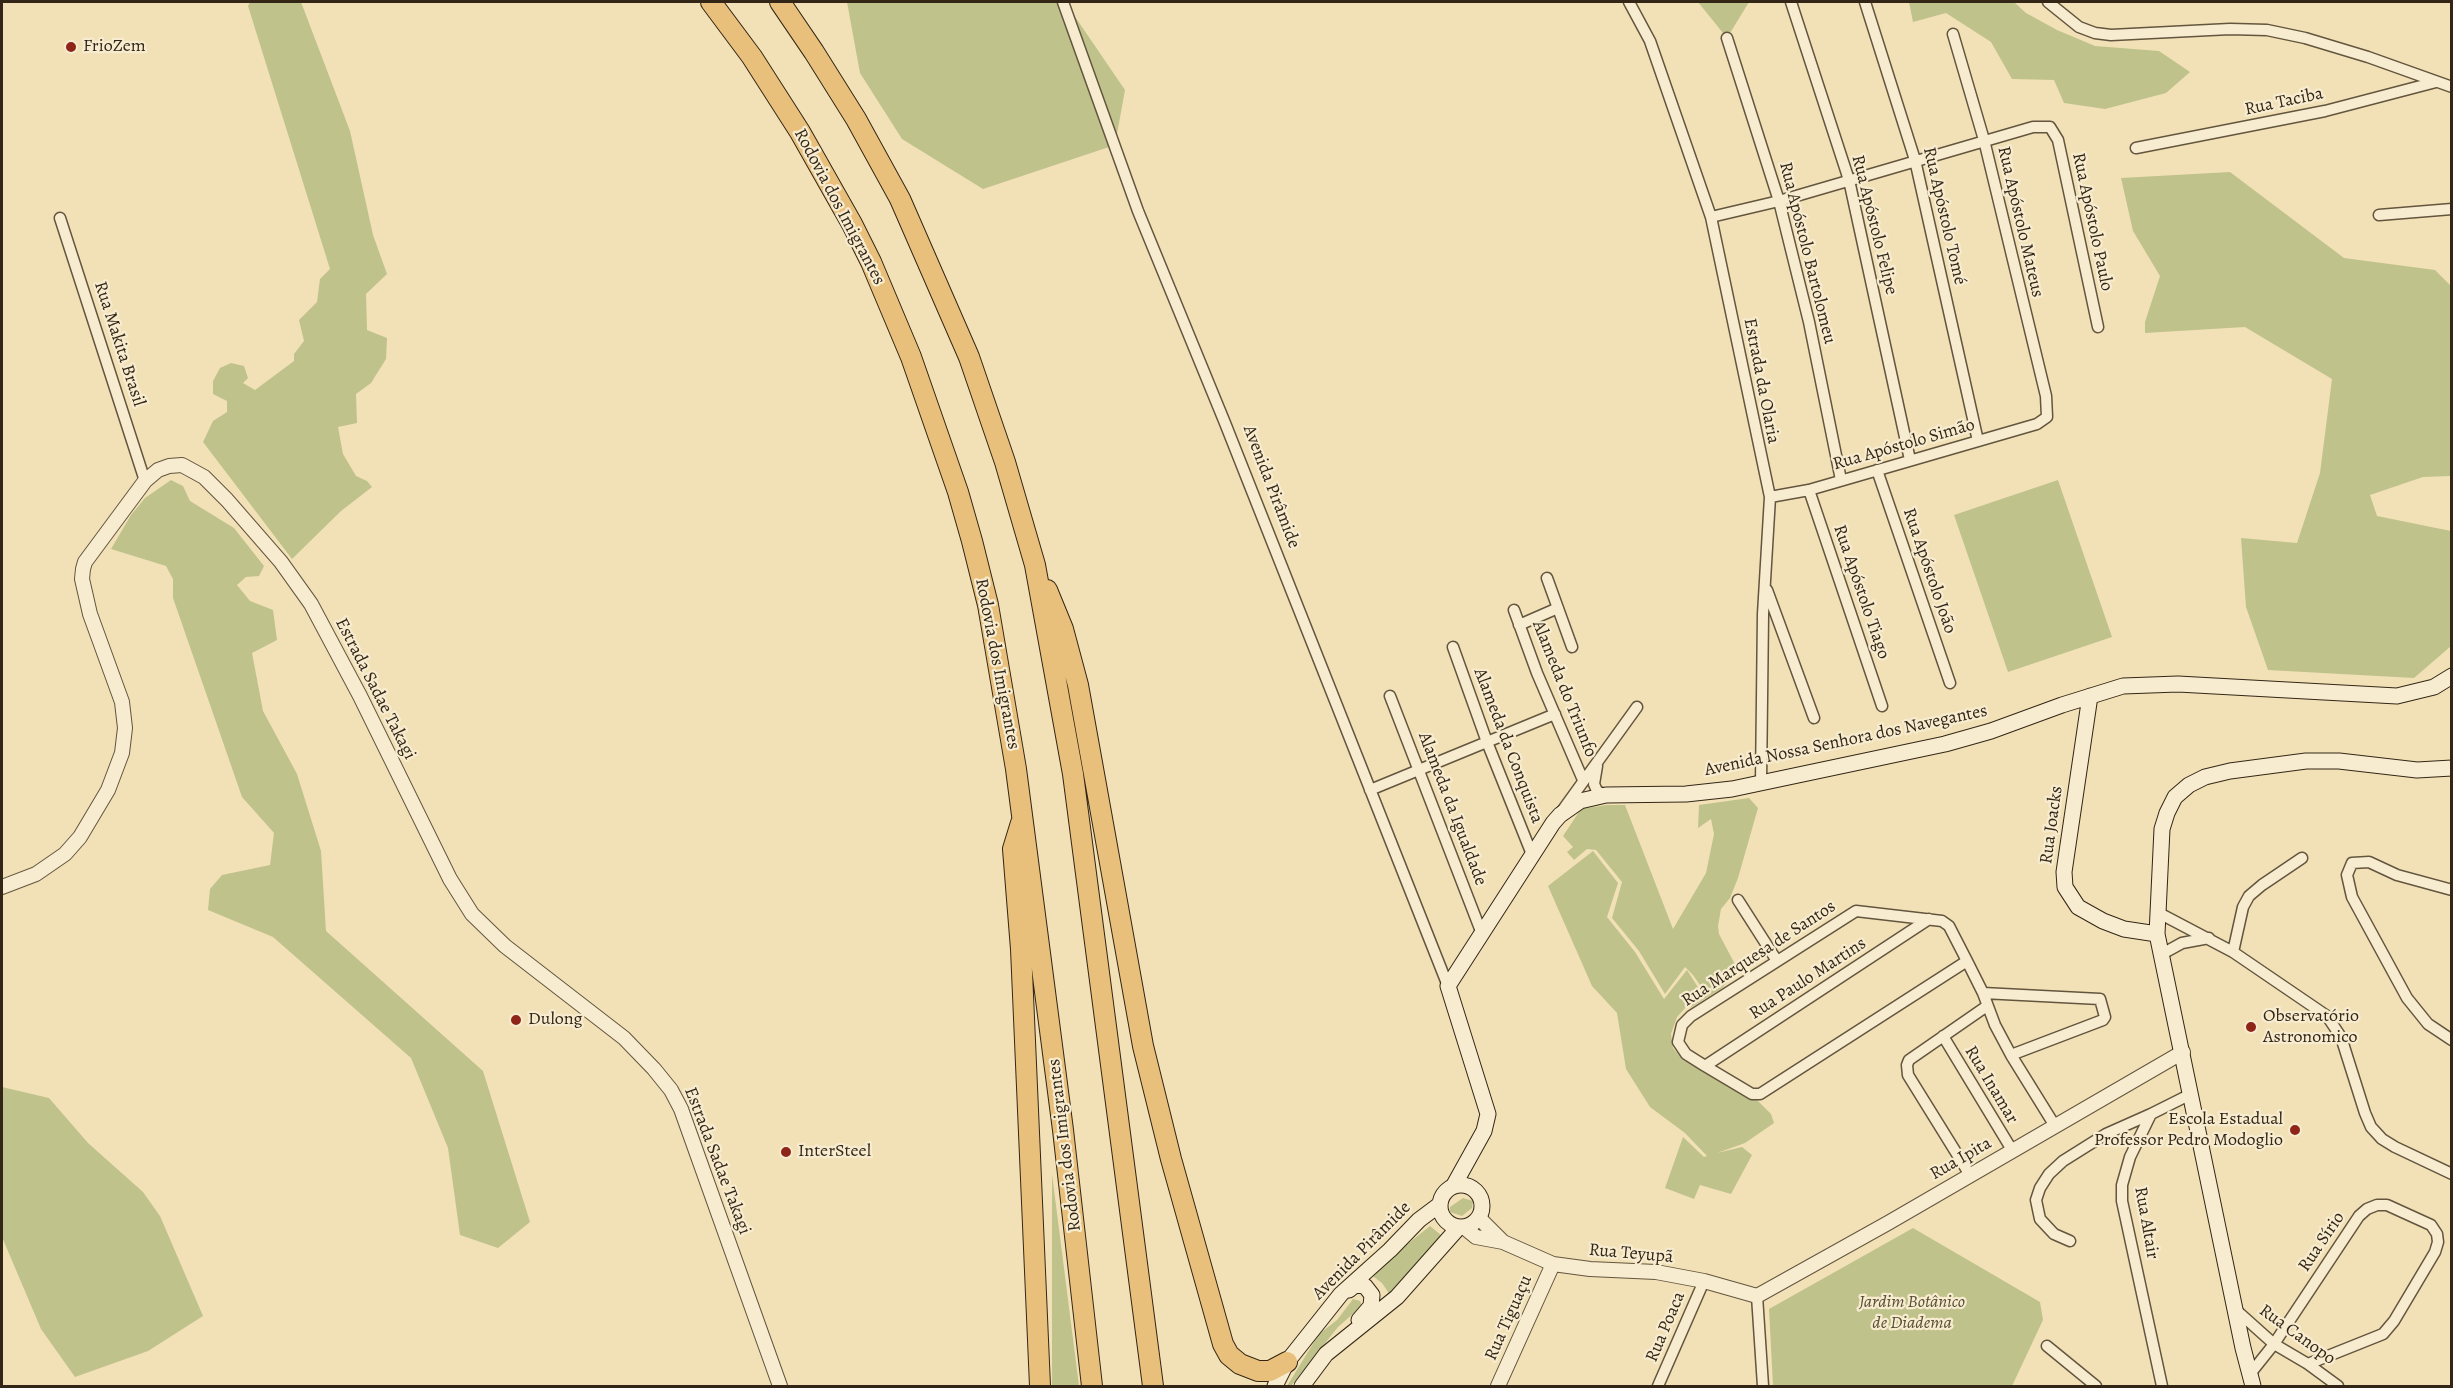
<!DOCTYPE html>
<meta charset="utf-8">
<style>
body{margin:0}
#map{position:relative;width:2453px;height:1388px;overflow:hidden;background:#f2e1b6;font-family:Alegreya,serif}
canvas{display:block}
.frame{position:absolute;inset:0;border:3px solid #332616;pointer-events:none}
</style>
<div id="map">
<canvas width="2453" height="1388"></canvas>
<div class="frame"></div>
</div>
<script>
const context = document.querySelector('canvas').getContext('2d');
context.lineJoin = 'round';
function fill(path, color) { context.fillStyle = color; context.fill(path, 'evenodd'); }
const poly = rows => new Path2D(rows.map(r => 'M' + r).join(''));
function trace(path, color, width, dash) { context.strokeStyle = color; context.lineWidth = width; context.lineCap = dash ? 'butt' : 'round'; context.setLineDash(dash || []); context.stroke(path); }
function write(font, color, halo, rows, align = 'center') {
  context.font = font + ' Alegreya,serif'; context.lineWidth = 4.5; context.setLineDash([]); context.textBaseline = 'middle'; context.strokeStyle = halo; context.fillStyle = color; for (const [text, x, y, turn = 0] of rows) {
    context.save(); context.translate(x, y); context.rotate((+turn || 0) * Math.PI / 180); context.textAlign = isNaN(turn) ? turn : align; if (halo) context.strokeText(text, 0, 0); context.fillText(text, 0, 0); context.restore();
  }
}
const green = poly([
 [250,2,301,2,350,131,373,235,387,274,366,294,367,330,387,338,386,359,371,383,356,394,357,423,338,427,343,454,356,476,367,481,372,487,341,511,292,559,203,442,213,421,227,412,227,401,213,394,213,381,220,368,231,363,244,366,248,378,243,383,255,390,294,361,294,354,304,341,299,320,317,302,320,279,330,269,248,6],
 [847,2,1065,2,1125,90,1115,145,983,189,902,139,860,73],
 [1698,2,1749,2,1727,38],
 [1909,2,2014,2,2026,13,2057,30,2095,46,2159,51,2190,72,2166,93,2105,109,2064,103,2054,80,2012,79,1991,42,1946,13,1913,22],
 [2230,172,2344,258,2435,270,2451,286,2451,476,2423,477,2370,495,2377,516,2451,531,2451,646,2414,678,2268,670,2246,607,2241,538,2297,543,2320,473,2332,379,2245,327,2145,333,2145,322,2160,276,2133,231,2121,178],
 [171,480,183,486,190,501,234,528,264,566,259,576,246,577,237,585,250,601,273,610,277,640,252,653,263,711,297,774,321,851,326,931,483,1071,530,1222,498,1248,460,1235,448,1148,411,1058,273,937,208,910,210,889,222,875,270,865,274,833,242,797,173,598,173,579,166,566,111,549,131,515,145,498],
 [2058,480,2112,637,2008,672,1954,515],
 [1749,798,1758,808,1738,878,1730,898,1721,909,1718,926,1719,934,1738,970,1722,988,1690,1008,1699,993,1677,1017,1671,1034,1673,1048,1683,1060,1705,1071,1747,1098,1757,1100,1771,1114,1774,1123,1745,1143,1717,1153,1742,1147,1752,1155,1731,1194,1700,1185,1694,1199,1665,1188,1683,1137,1704,1157,1707,1156,1685,1133,1650,1107,1626,1069,1617,1013,1592,986,1548,886,1593,851,1618,883,1607,917,1635,952,1664,999,1687,970,1701,992,1705,985,1700,985,1693,975,1685,967,1665,994,1639,951,1612,918,1622,882,1596,850,1587,849,1574,860,1567,852,1573,847,1563,836,1581,809,1607,805,1625,805,1673,929,1706,873,1714,834,1711,819,1698,828,1699,805],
 [2,1087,49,1098,88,1143,143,1192,160,1216,203,1316,148,1351,75,1377,41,1329,2,1237],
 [1052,1174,1079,1386,1052,1386],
 [1463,1198,1473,1201,1472,1208,1462,1216,1450,1212,1450,1207],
 [1430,1226,1441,1235,1390,1295,1382,1283,1370,1274],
 [1913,1228,2040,1302,2043,1320,2012,1386,1773,1386,1769,1309],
 [1353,1299,1360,1301,1362,1306,1338,1327,1291,1386,1287,1386,1319,1334,1337,1320]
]);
const minor = poly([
 [1063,2,1138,211,1225,423,1448,986],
 [1629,2,1650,41,1711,217,1770,497,1763,614,1761,783],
 [1791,2,1849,180,1910,460],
 [1865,2,1915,160,1978,441],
 [2048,2,2079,27,2095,33,2111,35,2230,29,2267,30,2305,38,2368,57,2452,87],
 [1727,38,1779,201,1809,322,1841,480],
 [2136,148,2325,111,2436,82],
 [2379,215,2452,209],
 [1711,217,1779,201,2033,127,2050,127,2058,140,2098,327],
 [60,218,145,481],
 [1877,470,1950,683],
 [1809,490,1882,706],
 [1770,497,1809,490,2037,424,2047,417,2046,396,1984,140,1953,34],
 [1547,578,1572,647],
 [1767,590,1814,718],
 [1514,610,1537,673,1583,780],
 [1519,625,1558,608],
 [1453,647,1487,742,1533,857],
 [1390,696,1482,934],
 [1597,766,1594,784,1597,791,1606,795],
 [1370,790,1555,714],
 [1562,811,1637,707],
 [2452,890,2397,875,2369,862,2352,863,2347,875,2352,897,2407,998,2428,1024,2452,1040],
 [1738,900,1777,961],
 [2157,912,2233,952,2327,1016,2341,1037,2365,1113,2371,1127,2382,1139,2395,1147,2452,1174],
 [2233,952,2243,907,2249,896,2262,885,2302,858],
 [2162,954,2182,943,2209,938],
 [1967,961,1760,1094,1752,1094,1705,1066,1686,1054,1678,1042,1682,1025,1691,1016,1856,911,1942,921,1949,926,1967,961,1983,993,1995,1025,2011,1055,2055,1126],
 [1983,993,2100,999,2105,1017,2103,1020,2011,1055],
 [1943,1036,2012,1150],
 [1705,1066,1929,919],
 [1970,1175,1908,1075,1907,1065,1909,1060,1987,1006],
 [2070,1241,2054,1234,2040,1219,2036,1200,2040,1188,2049,1174,2063,1161,2106,1134,2151,1114],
 [1757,1296,1763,1386],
 [2236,1310,2274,1344,2308,1364,2338,1386],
 [2047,1346,2096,1386],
 [2250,1374,2274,1344,2359,1216,2367,1209,2377,1205,2387,1205,2431,1225,2437,1234,2438,1242,2435,1252,2394,1321,2383,1334,2308,1364],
 [1658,1386,1704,1281],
 [2162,1386,2122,1201,2122,1185,2130,1157,2151,1114,2191,1094]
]);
const tertiary = poly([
 [2,887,36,874,65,854,80,837,108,790,122,753,125,728,122,702,90,614,82,579,83,569,85,562,145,481,158,470,169,466,182,465,204,477,227,500,281,562,311,604,360,696,450,879,472,914,505,946,624,1038,654,1069,671,1090,681,1109,780,1386],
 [1479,1218,1503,1242],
 [1465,1228,1476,1237,1503,1242,1553,1264,1590,1269,1656,1272,1704,1281,1757,1296,1888,1223,2183,1052],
 [1498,1386,1553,1264]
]);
const secondary = poly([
 [2090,696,2064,872,2065,887,2078,907,2103,921,2124,929,2157,934],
 '1440 1206a21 21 0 1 1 42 0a21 21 0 1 1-42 0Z',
 [1454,1185,1484,1131,1488,1114,1448,986,1553,823,1560,815,1580,801,1606,795,1686,794,1732,789,1945,744,1991,731,2062,705,2123,686,2178,684,2397,696,2434,687,2452,676],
 [1349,1290,1355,1285,1365,1286,1372,1295,1371,1306,1359,1320],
 [1275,1386,1287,1362,1341,1294,1390,1250,1419,1220,1439,1205],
 [1302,1386,1326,1354,1397,1297,1459,1227],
 [2253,1386,2243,1348,2157,934,2162,829,2167,813,2175,797,2189,785,2205,777,2230,771,2306,761,2339,761,2417,770,2452,768]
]);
const motorway = poly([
 [711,2,752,57,800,132,852,224,871,262,911,357,958,492,972,541,988,605,1016,769,1063,1130,1092,1386],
 [780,2,814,52,856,119,900,199,969,357,1005,462,1035,565,1073,774,1153,1386],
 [1047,590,1063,629,1078,685,1143,1046,1171,1159,1223,1344,1229,1355,1240,1364,1258,1371,1270,1371,1287,1362],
 [1021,823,1013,849,1021,949,1040,1386]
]);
const markers = [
 [71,47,6,"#8f2418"],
 [516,1020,6,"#8f2418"],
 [2251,1027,6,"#8f2418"],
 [2295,1130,6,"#8f2418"],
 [786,1152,6,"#8f2418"]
];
const poiNames = [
 ["FrioZem",83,47],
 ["Observatório",2263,1017],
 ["Astronomico",2263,1038],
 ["Dulong",528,1020],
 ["Escola Estadual",2283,1120,"right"],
 ["Professor Pedro Modoglio",2283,1141,"right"],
 ["InterSteel",798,1152]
];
const streetNames = [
 ["Rua Taciba",2284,102,-12],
 ["Rodovia dos Imigrantes",839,207,62],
 ["Rua Apóstolo Tomé",1944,216,77],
 ["Rua Apóstolo Mateus",2020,222,77],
 ["Rua Apóstolo Paulo",2092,222,78],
 ["Rua Apóstolo Felipe",1874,225,76],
 ["Rua Apóstolo Bartolomeu",1807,253,76],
 ["Rua Makita Brasil",119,344,72],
 ["Estrada da Olaria",1761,381,79],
 ["Rua Apóstolo Simão",1904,445,-16],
 ["Avenida Pirâmide",1271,487,69],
 ["Rua Apóstolo João",1929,571,71],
 ["Rua Apóstolo Tiago",1861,592,71],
 ["Rodovia dos Imigrantes",997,664,79],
 ["Estrada Sadae Takagi",375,689,63],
 ["Alameda do Triunfo",1564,689,68],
 ["Avenida Nossa Senhora dos Navegantes",1846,741,-12],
 ["Alameda da Conquista",1508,746,69],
 ["Alameda da Igualdade",1452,809,69],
 ["Rua Joacks",2052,825,-82],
 ["Rua Marquesa de Santos",1759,954,-33],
 ["Rua Paulo Martins",1808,979,-33],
 ["Rua Inamar",1991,1085,59],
 ["Rodovia dos Imigrantes",1065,1145,-97],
 ["Rua Ipita",1961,1159,-30],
 ["Estrada Sadae Takagi",717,1161,69],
 ["Rua Altair",2146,1223,80],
 ["Rua Sírio",2322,1242,-56],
 ["Avenida Pirâmide",1362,1251,-45],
 ["Rua Teyupã",1631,1254,5],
 ["Rua Tiguaçu",1509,1318,-66],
 ["Rua Poaca",1666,1327,-67],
 ["Rua Canopo",2297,1335,36]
];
const parkNames = [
 ["Jardim Botânico",1912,1303],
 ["de Diadema",1912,1324]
];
fill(green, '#bfc28b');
trace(minor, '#63553e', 13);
trace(tertiary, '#63553e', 16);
trace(secondary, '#332616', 17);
trace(motorway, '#332616', 22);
trace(minor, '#f7ecd0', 10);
trace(tertiary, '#f7ecd0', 14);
trace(secondary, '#f7ecd0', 15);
trace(motorway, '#e9c07b', 20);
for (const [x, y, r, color] of markers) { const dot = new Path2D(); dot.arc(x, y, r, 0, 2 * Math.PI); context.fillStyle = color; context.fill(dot); trace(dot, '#f7ecd0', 2); }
write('18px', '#332616', '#f7ecd0', poiNames, 'left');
write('18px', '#332616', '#f7ecd0', streetNames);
write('italic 18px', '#564d33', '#f7ecd0', parkNames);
</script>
